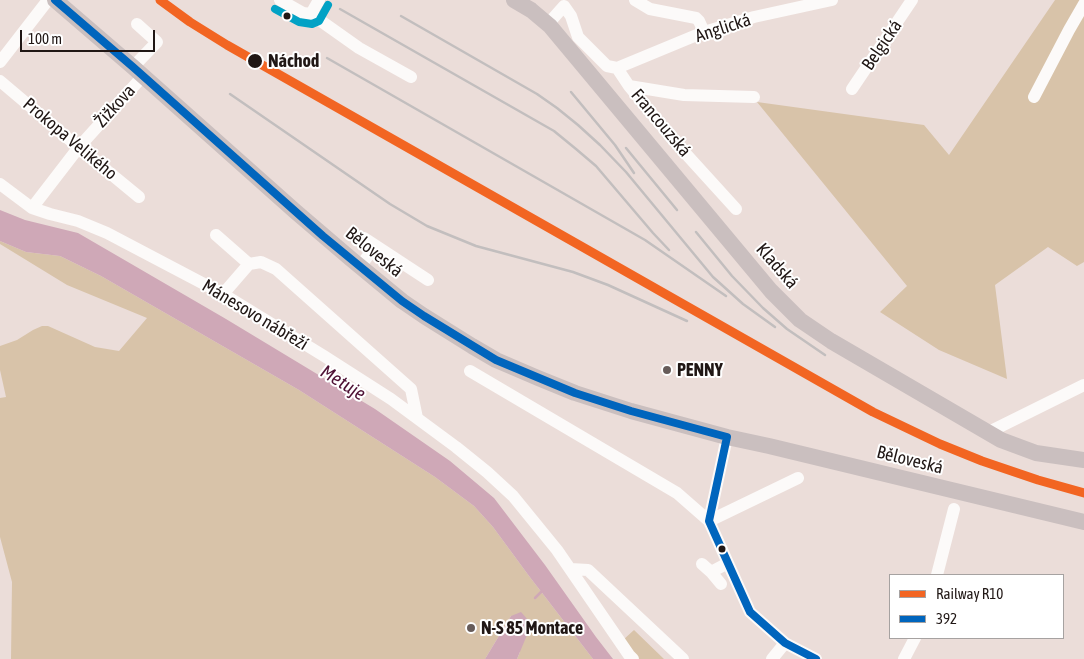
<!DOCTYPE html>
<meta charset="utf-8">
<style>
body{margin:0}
#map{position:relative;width:1084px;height:659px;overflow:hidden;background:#ebddd9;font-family:"Asap Condensed",sans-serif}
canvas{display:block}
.legend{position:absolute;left:889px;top:574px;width:175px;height:65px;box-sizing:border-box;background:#fff;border:1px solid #a6a2a1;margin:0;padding:6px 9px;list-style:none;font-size:15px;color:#201715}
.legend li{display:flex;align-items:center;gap:10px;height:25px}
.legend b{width:25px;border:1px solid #a6a2a1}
.scale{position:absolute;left:20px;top:30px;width:135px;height:22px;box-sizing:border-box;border:2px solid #201715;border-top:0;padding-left:6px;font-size:15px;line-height:18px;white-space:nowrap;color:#201715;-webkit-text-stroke:4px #fff;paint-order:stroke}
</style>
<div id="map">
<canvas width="1084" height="659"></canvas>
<ul class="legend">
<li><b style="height:6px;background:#f26522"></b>Railway R10</li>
<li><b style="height:6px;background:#0065bd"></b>392</li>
</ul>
<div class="scale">100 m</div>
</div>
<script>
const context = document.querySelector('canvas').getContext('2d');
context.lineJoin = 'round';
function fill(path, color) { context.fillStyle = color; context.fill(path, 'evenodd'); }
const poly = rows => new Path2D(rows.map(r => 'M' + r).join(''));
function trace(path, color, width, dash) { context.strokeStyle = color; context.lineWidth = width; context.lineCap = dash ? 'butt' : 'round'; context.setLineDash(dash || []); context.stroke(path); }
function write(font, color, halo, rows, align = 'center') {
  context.font = font + ' "Asap Condensed",sans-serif'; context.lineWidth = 4; context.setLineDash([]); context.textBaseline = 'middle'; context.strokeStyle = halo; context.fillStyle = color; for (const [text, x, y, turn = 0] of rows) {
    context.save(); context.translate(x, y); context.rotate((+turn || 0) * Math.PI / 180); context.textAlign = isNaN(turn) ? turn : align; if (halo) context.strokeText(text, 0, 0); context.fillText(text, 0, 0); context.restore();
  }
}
const green = poly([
 [1055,0,1084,0,1084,262,1077,266,1048,247,995,285,1007,379,939,350,880,312,907,286,757,102,924,125,949,155],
 [0,241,26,252,60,256,101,276,299,390,435,477,474,506,493,527,529,576,593,659,517,659,520,652,511,616,485,659,11,659,12,582,0,537,0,398,6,397,0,370,0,346,17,340,33,330,42,326,48,326,95,347,119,351,147,318,67,285,0,244],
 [634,630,664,659,638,659,623,640]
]);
const water = poly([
 [0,210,25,220,78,233,226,319,375,409,450,461,494,498,545,565,596,637,613,659,593,659,529,576,493,527,474,506,435,477,299,390,101,276,60,256,26,252,0,241],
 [521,612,528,620,527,635,517,659,485,659,511,616]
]);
const stream = poly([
 [535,598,543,590]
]);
const minor = poly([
 [280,0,303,13,311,14,359,48,411,77],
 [635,0,650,9,696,18,699,21,704,32],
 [311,14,319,0],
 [548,24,564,6,571,16,578,37,607,66,617,68,629,86,676,143,736,209],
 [0,62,48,0],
 [133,67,157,42,137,24],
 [617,68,704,32,754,17,832,0],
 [0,81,71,141,139,197],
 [629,86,684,95,754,97],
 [852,89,912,0],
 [1034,97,1069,30,1084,4],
 [0,184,32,208,50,214,78,221,107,233,223,294,324,356,391,399,456,447,487,472,513,496,557,550,629,655,633,659],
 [32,208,79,147,143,76],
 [216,235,249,264],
 [364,238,428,280],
 [360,266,376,246],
 [223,294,249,264,261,262,276,269,411,389,417,418],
 [470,371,677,493,709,521,750,612,785,643,816,659],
 [987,433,1084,385],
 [709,521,798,478],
 [709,521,727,437],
 [702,564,711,572,728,563],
 [570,569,588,570,683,659],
 [711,572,721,584],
 [937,575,954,509],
 [772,659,785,643],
 [904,659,915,638]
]);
const major = poly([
 [55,0,133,67,296,212,351,259,402,301,424,316,472,346,496,360,538,378,575,393,631,411,727,437,769,446,1084,522],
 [514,0,531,10,550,26,560,38,771,291,800,320,831,341,1001,440,1036,453,1084,460]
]);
const rail = poly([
 [340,9,554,131,576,149,596,166,653,233,669,250],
 [401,16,537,94,557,108,578,125,600,145,626,172,713,277,743,304,775,327],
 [327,58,645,240,726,296],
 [571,92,615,145,634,173],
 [230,94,390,204,427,226,476,246,573,272,608,285,687,321],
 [626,148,677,210],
 [696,232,732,276,763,308,787,329,825,355]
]);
const bus1 = poly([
 [55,0,133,67,323,236,402,301,424,316,496,360,575,393,631,411,727,437,709,521,750,612,785,643,816,659]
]);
const bus2 = poly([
 [275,9,299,22,312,24,319,21,328,5]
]);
const rail1 = poly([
 [160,0,190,22,227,45,873,412,940,444,982,461,1038,480,1084,493]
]);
const markers = [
 [287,16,4.5,"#201715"],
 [255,61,8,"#201715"],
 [667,370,5,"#675c5a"],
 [722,549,4.5,"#201715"],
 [471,628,5,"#675c5a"]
];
const streetNames = [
 ["Anglická",723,28,-18],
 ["Belgická",882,45,-56],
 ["Žižkova",115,106,-48],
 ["Francouzská",661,123,50],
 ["Prokopa Velikého",70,139,40],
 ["Běloveská",374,252,39],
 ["Kladská",777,266,49],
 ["Mánesovo nábřeží",255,315,31],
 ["Běloveská",910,460,14]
];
const stopNames = [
 ["Náchod",268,61]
];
const poiNames = [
 ["PENNY",677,370],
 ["N-S 85 Montace",481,628]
];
const waterNames = [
 ["Metuje",343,383,32]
];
fill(green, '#d8c3a9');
fill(water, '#cfa8b7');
trace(stream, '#cfa8b7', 2.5);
trace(minor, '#fcfaf9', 12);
trace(major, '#cabfbf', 16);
trace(rail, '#c2bebe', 2.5);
trace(bus1, '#0065bd', 8);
trace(bus2, '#02a2c5', 8);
trace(rail1, '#f26522', 9);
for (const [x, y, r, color] of markers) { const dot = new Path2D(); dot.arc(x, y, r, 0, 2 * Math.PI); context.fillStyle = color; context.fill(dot); trace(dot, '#fff', 2); }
write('18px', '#201715', '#fff', streetNames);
write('bold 18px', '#201715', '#fff', stopNames, 'left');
write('bold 18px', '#201715', '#fff', poiNames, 'left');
write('italic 19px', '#4e1134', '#fff', waterNames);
</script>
